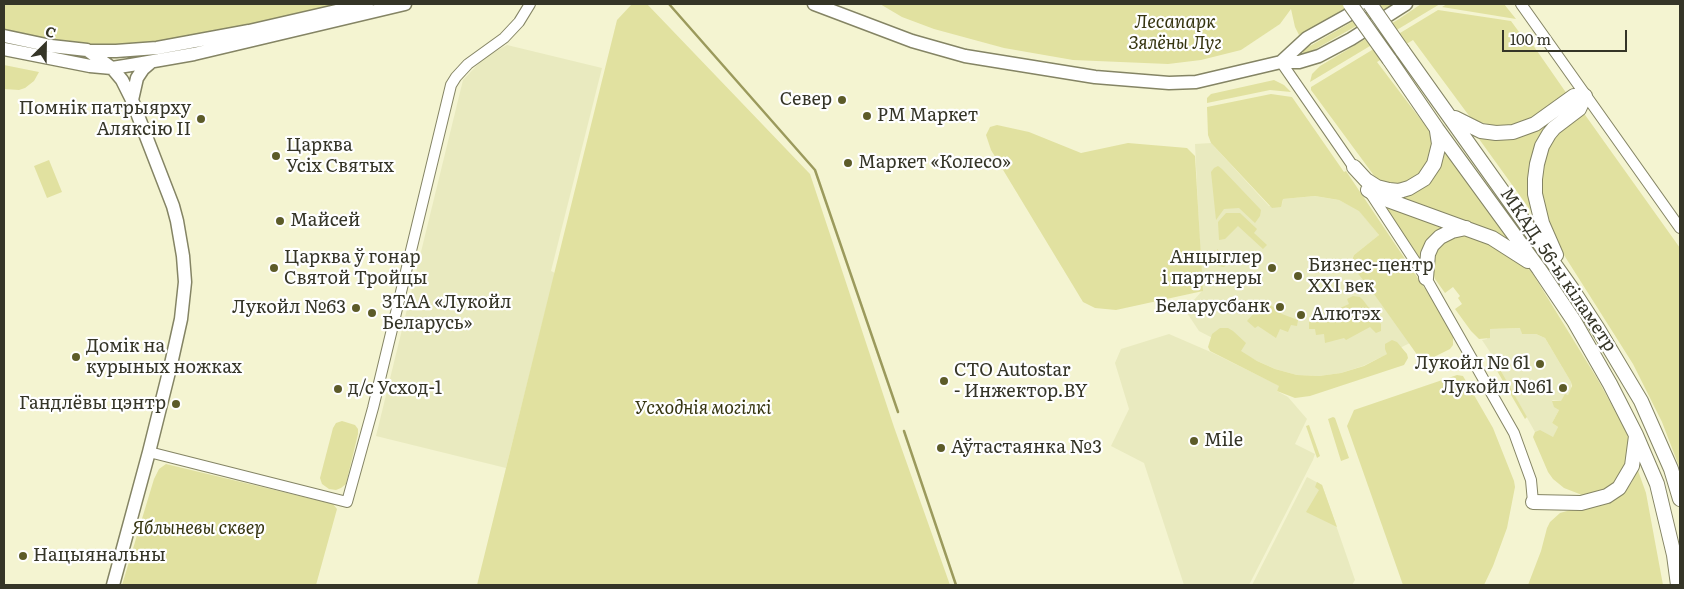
<!DOCTYPE html>
<meta charset="utf-8">
<style>
body{margin:0}
#map{position:relative;width:1684px;height:589px;overflow:hidden;background:#f4f4d1;font-family:Literata,serif}
canvas{display:block}
.frame{position:absolute;inset:0;border:5px solid #353527;pointer-events:none}
.north{position:absolute;left:20px;top:20px;width:50px;height:50px;-webkit-text-stroke:4px #fff;paint-order:stroke;rotate:23deg;font-size:14px;font-weight:700;line-height:20px;text-align:center;color:#353527}
.north::after{content:'';display:block;margin:auto;width:18px;height:22px;background:#353527;clip-path:polygon(50% 0,100% 100%,50% 72%,0 100%)}
.scale{position:absolute;left:1502px;top:30px;width:125px;height:22px;box-sizing:border-box;border:2px solid #353527;border-top:0;padding-left:6px;font-size:15px;line-height:18px;white-space:nowrap;color:#353527;-webkit-text-stroke:4px #fff;paint-order:stroke}
</style>
<div id="map">
<canvas width="1684" height="589"></canvas>
<div class="frame"></div>
<div class="north">С</div>
<div class="scale">100 m</div>
</div>
<script>
const context = document.querySelector('canvas').getContext('2d');
context.lineJoin = 'round';
function fill(path, color) { context.fillStyle = color; context.fill(path, 'evenodd'); }
const poly = rows => new Path2D(rows.map(r => 'M' + r).join(''));
function trace(path, color, width, dash) { context.strokeStyle = color; context.lineWidth = width; context.lineCap = dash ? 'butt' : 'round'; context.setLineDash(dash || []); context.stroke(path); }
function write(font, color, halo, rows, align = 'center') {
  context.font = font + ' Literata,serif'; context.lineWidth = 4.5; context.setLineDash([]); context.textBaseline = 'middle'; context.strokeStyle = halo; context.fillStyle = color; for (const [text, x, y, turn = 0] of rows) {
    context.save(); context.translate(x, y); context.rotate((+turn || 0) * Math.PI / 180); context.textAlign = isNaN(turn) ? turn : align; if (halo) context.strokeText(text, 0, 0); context.fillText(text, 0, 0); context.restore();
  }
}
const built = poly([
 [507,45,602,68,551,271,555,273,506,468,376,436,463,80,485,57],
 [1211,143,1269,206,1282,204,1283,199,1315,196,1339,200,1359,210,1379,235,1354,255,1348,266,1353,261,1412,342,1363,366,1341,373,1319,376,1297,375,1275,369,1257,361,1199,331,1185,310,1202,291,1195,144],
 [1521,328,1522,334,1536,334,1545,338,1571,382,1571,389,1568,396,1561,401,1552,400,1559,410,1552,423,1558,427,1553,438,1540,431,1535,432,1492,355,1482,340,1487,339,1490,329],
 [1169,334,1213,353,1280,386,1277,391,1288,397,1307,419,1295,444,1315,454,1313,460,1249,585,1184,585,1144,463,1111,446,1129,409,1115,363,1121,349],
 [1307,477,1322,485,1355,580,1352,585,1252,585]
]);
const green = poly([
 [4,4,340,4,223,31,141,45,88,46,4,33],
 [632,4,647,4,810,174,894,427,950,585,477,585,617,20],
 [880,4,1338,5,1357,4,1299,35,1295,27,1291,9,1280,24,1241,50,1201,60,1168,64,1073,60,1004,48,934,29,902,17],
 [1383,4,1395,4,1305,55,1303,54,1303,50],
 [1421,4,1440,4,1310,82,1312,74,1320,66,1399,19],
 [1447,4,1504,4,1516,19,1442,7],
 [1438,10,1511,21,1522,36,1526,35,1567,94,1565,98,1517,127,1495,126,1480,122,1472,119,1467,113,1413,40,1377,62,1434,137,1430,162,1414,181,1398,184,1378,181,1311,90,1311,87],
 [4,65,39,72,34,81,25,88,19,90,4,89],
 [1274,80,1284,85,1291,92,1270,90,1207,103,1207,98,1211,94],
 [1271,94,1292,97,1344,172,1346,171,1438,308,1453,337,1453,345,1450,349,1430,359,1418,356,1369,287,1350,264,1354,255,1379,235,1359,211,1339,200,1315,196,1283,199,1281,207,1272,208,1211,143,1208,135,1207,107],
 [1570,104,1572,107,1543,130,1536,218,1474,132,1498,137],
 [1583,112,1680,248,1680,469,1662,422,1633,364,1557,244,1541,199,1543,159,1557,129],
 [997,125,1029,132,1081,153,1128,143,1187,148,1195,156,1203,291,1116,310,1095,308,1083,302,991,150,986,135,990,127],
 [1445,147,1517,248,1394,197,1411,193,1428,184,1435,176,1440,167,1444,157],
 [49,160,62,192,47,198,34,166],
 [1218,166,1222,169,1261,210,1260,216,1255,223,1239,208,1224,209,1216,220,1211,172,1214,168],
 [1380,200,1448,225,1420,258],
 [1226,213,1240,213,1257,229,1254,233,1267,245,1263,249,1238,226,1225,239,1219,240,1218,222],
 [1473,234,1524,264,1533,274,1598,380,1626,431,1629,441,1629,459,1616,482,1606,490,1588,495,1582,495,1564,488,1553,479,1548,472,1533,437,1535,432,1540,430,1553,437,1558,427,1552,423,1559,410,1554,407,1552,401,1561,401,1565,394,1568,395,1572,386,1571,382,1545,338,1536,334,1522,334,1520,328,1490,329,1490,338,1479,339,1471,331,1455,309,1462,304,1458,298,1460,296,1453,287,1445,293,1435,279,1432,269,1433,258,1440,244,1448,238],
 [1217,249,1230,261,1224,267,1218,266,1217,263],
 [1353,296,1360,297,1363,300,1381,324,1381,331,1376,333,1370,327,1346,340,1344,338,1325,343,1324,334,1316,335,1315,329,1309,329,1309,321,1328,319,1327,314,1349,304,1347,299],
 [1264,302,1267,302,1282,314,1298,320,1297,326,1291,325,1288,332,1280,329,1276,338,1258,326,1255,328,1247,321],
 [1220,328,1228,328,1233,331,1246,343,1241,351,1257,361,1275,369,1297,375,1319,376,1341,373,1364,366,1387,354,1385,349,1385,344,1392,340,1397,342,1407,354,1408,358,1404,365,1310,396,1295,398,1277,391,1279,386,1210,351,1208,347,1212,334],
 [1492,355,1527,417,1525,419,1489,357],
 [1457,375,1463,376,1493,428,1514,481,1515,487,1507,528,1493,566,1484,585,1403,585,1347,426,1354,410],
 [1333,417,1335,418,1349,458,1341,461,1328,419],
 [342,421,355,425,358,429,358,434,346,484,341,488,336,490,329,489,322,484,320,478,333,428,336,423],
 [1309,425,1320,456,1317,458,1306,426],
 [166,464,333,504,337,509,316,585,122,585,154,479,159,469],
 [1636,465,1646,493,1663,585,1528,585,1541,551,1547,528,1550,522,1560,513,1567,511,1582,506,1606,503,1615,499,1625,491,1632,482],
 [1317,482,1322,485,1337,527,1306,512,1319,490,1315,487]
]);
const stream = poly([
 [669,4,815,170,898,412],
 [904,431,956,585]
]);
const minor = poly([
 [1521,4,1680,228],
 [1281,62,1357,172],
 [1369,191,1426,278,1514,433,1531,480,1533,502],
 [149,452,347,502,373,408,451,85,456,77,468,64,504,38,519,22,530,4]
]);
const major = poly([
 [814,4,912,41,965,56,1095,77,1169,83,1196,82,1281,62,1299,62,1319,56,1351,39,1406,4],
 [4,36,51,46,87,50,112,68,122,80,132,100,173,206,177,221,183,256,185,282,181,319,171,364,149,452,113,585],
 [4,49,90,66,112,68,131,65,194,54,405,4],
 [89,51,116,51,157,48,249,31,367,4],
 [1281,62,1307,38,1368,4],
 [132,100,137,78,143,69,150,63]
]);
const highway = poly([
 [1402,50,1572,289,1598,329,1641,401,1671,469,1680,499],
 [1389,59,1437,129,1539,269,1574,321,1610,384,1636,435,1657,484,1674,555,1678,585],
 [1455,118,1481,131,1496,133,1513,132,1535,124,1574,96,1585,96,1579,109,1554,128,1549,134,1542,146,1537,164,1535,179,1535,194,1542,223,1556,255],
 [1354,167,1366,180,1377,187,1389,190,1399,191,1409,188,1424,179,1434,164,1439,144,1437,131],
 [1368,190,1382,198,1492,238,1528,261],
 [1426,278,1428,254,1432,245,1440,237,1452,231,1466,228],
 [1533,502,1581,503,1607,496,1619,488,1632,466,1636,436]
]);
const highwayBridge = poly([
 [1350,4,1389,59],
 [1370,4,1402,50]
]);
const markers = [
 [842,100,5,"#5c5b28"],
 [867,116,5,"#5c5b28"],
 [201,119,5,"#5c5b28"],
 [276,156,5,"#5c5b28"],
 [848,163,5,"#5c5b28"],
 [280,221,5,"#5c5b28"],
 [274,268,5,"#5c5b28"],
 [1272,268,5,"#5c5b28"],
 [1298,276,5,"#5c5b28"],
 [1280,307,5,"#5c5b28"],
 [356,308,5,"#5c5b28"],
 [372,313,5,"#5c5b28"],
 [1301,315,5,"#5c5b28"],
 [76,357,5,"#5c5b28"],
 [1540,364,5,"#5c5b28"],
 [944,381,5,"#5c5b28"],
 [1563,388,5,"#5c5b28"],
 [338,389,5,"#5c5b28"],
 [176,404,5,"#5c5b28"],
 [1194,441,5,"#5c5b28"],
 [941,448,5,"#5c5b28"],
 [23,556,5,"#5c5b28"]
];
const parkNames = [
 ["Лесапарк",1175,23],
 ["Зялёны Луг",1175,44],
 ["Усходнія могілкі",703,409],
 ["Яблыневы сквер",198,529]
];
const poiNames = [
 ["Север",832,100,"right"],
 ["Помнік патрыярху",191,109,"right"],
 ["Аляксію II",191,130,"right"],
 ["РМ Маркет",877,116],
 ["Царква",286,146],
 ["Усіх Святых",286,167],
 ["Маркет «Колесо»",858,163],
 ["Майсей",290,221],
 ["Царква ў гонар",284,258],
 ["Святой Тройцы",284,279],
 ["Анцыглер",1262,258,"right"],
 ["і партнеры",1262,279,"right"],
 ["Бизнес-центр",1308,266],
 ["XXI век",1308,287],
 ["ЗТАА «Лукойл",382,303],
 ["Беларусь»",382,324],
 ["Беларусбанк",1270,307,"right"],
 ["Лукойл №63",346,308,"right"],
 ["Алютэх",1311,315],
 ["Домік на",86,347],
 ["курыных ножках",86,368],
 ["Лукойл № 61",1530,364,"right"],
 ["СТО Autostar",954,371],
 ["- Инжектор.BY",954,392],
 ["Лукойл №61",1553,388,"right"],
 ["д/с Усход-1",348,389],
 ["Гандлёвы цэнтр",166,404,"right"],
 ["Mile",1204,441],
 ["Аўтастаянка №3",951,448],
 ["Нацыянальны",33,556]
];
const streetNames = [
 ["МКАД, 56-ы кіламетр",1558,270,56]
];
fill(built, '#e9eabf');
fill(green, '#e1e1a0');
trace(stream, '#9b9a5c', 2.5);
trace(minor, '#848464', 12);
trace(major, '#848464', 15);
trace(highway, '#848464', 16);
trace(minor, '#fff', 10);
trace(major, '#fff', 12);
trace(highway, '#fff', 14);
trace(highwayBridge, '#848464', 16, []);
trace(highwayBridge, '#fff', 14);
for (const [x, y, r, color] of markers) { const dot = new Path2D(); dot.arc(x, y, r, 0, 2 * Math.PI); context.fillStyle = color; context.fill(dot); trace(dot, '#fff', 2); }
write('italic 18px', '#363510', '#fff', parkNames);
write('18px', '#353527', '#fff', poiNames, 'left');
write('18px', '#353527', '#fff', streetNames);
</script>
